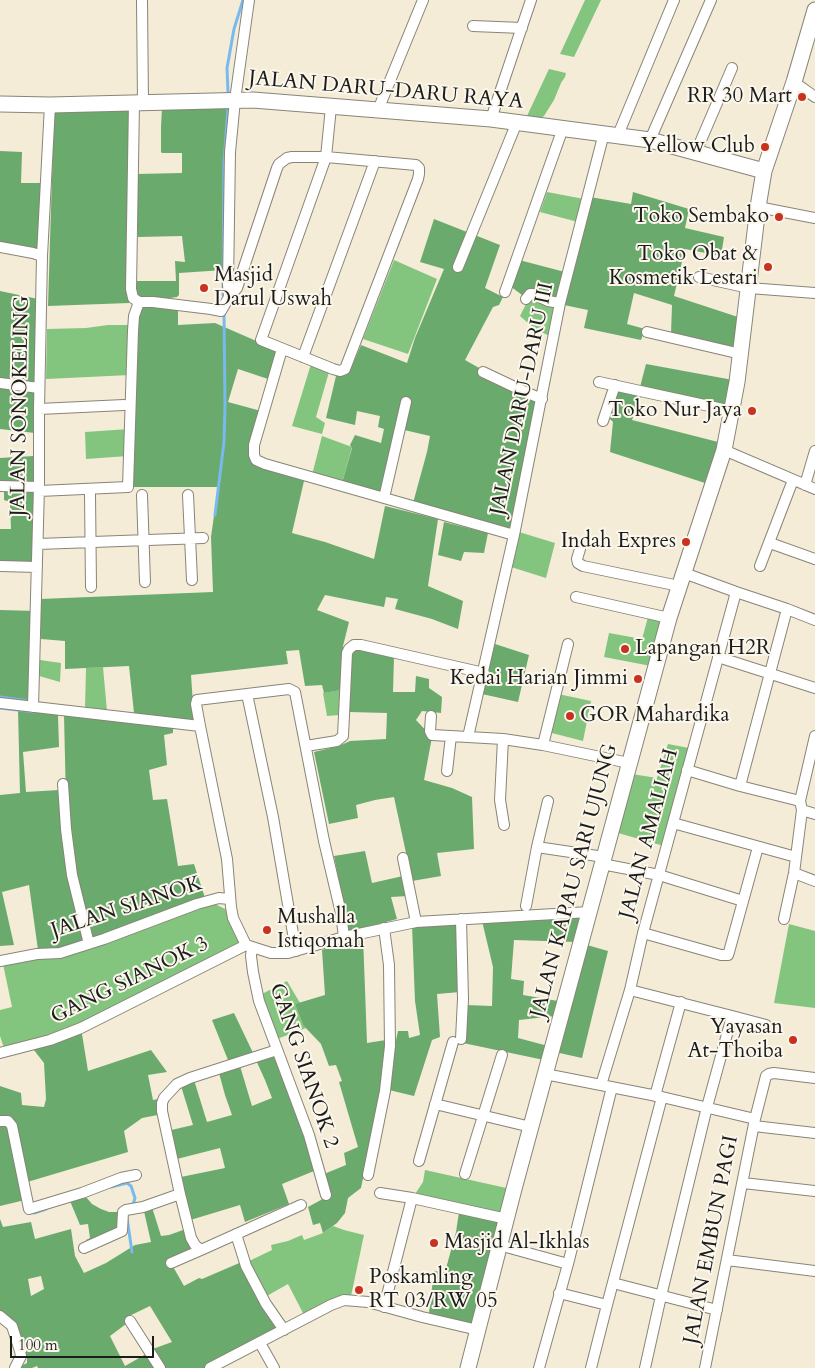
<!DOCTYPE html>
<style>
body{margin:0}
#map{position:relative;width:815px;height:1368px;overflow:hidden;background:#f4ecd6;font-family:Cardo,serif}
canvas{display:block}
.scale{position:absolute;left:10px;top:1336px;width:144px;height:22px;box-sizing:border-box;border:2px solid #1c1c1c;border-top:0;padding-left:6px;font-size:15px;line-height:18px;white-space:nowrap;color:#1c1c1c;-webkit-text-stroke:4px #fbf7ec;paint-order:stroke}
</style>
<div id="map">
<canvas width="815" height="1368"></canvas>
<div class="scale">100 m</div>
</div>
<script>
const context = document.querySelector('canvas').getContext('2d');
context.lineJoin = 'round';
function fill(path, color) { context.fillStyle = color; context.fill(path, 'evenodd'); }
const poly = rows => new Path2D(rows.map(r => 'M' + r).join(''));
function trace(path, color, width, dash) { context.strokeStyle = color; context.lineWidth = width; context.lineCap = dash ? 'butt' : 'round'; context.setLineDash(dash || []); context.stroke(path); }
function write(font, color, halo, rows, align = 'center') {
  context.font = font + ' Cardo,serif'; context.lineWidth = 4; context.setLineDash([]); context.textBaseline = 'middle'; context.strokeStyle = halo; context.fillStyle = color; for (const [text, x, y, turn = 0] of rows) {
    context.save(); context.translate(x, y); context.rotate((+turn || 0) * Math.PI / 180); context.textAlign = isNaN(turn) ? turn : align; if (halo) context.strokeText(text, 0, 0); context.fillText(text, 0, 0); context.restore();
  }
}
const green = poly([
 [585,0,601,0,574,57,560,54],
 [549,69,566,73,565,77,561,83,554,100,544,116,541,118,527,116],
 [547,192,584,199,578,222,540,212],
 [394,260,437,279,408,354,363,339],
 [530,296,556,305,550,336,536,330,520,316],
 [108,325,131,325,130,375,46,379,47,329,86,328],
 [311,364,329,372,316,417,325,423,322,434,292,426],
 [129,429,128,456,86,459,85,432],
 [322,436,352,447,342,483,312,475],
 [519,532,555,543,546,578,511,567],
 [648,617,664,620,651,666,604,657,609,633,642,639],
 [40,660,61,663,60,682,39,676],
 [103,667,107,711,85,709,86,668],
 [342,690,340,715,327,716,323,693],
 [558,694,591,701,583,741,548,732],
 [668,744,689,748,664,846,618,833,632,774,657,778],
 [215,904,229,911,241,943,80,1025,47,1039,4,1048,0,1036,0,1010,12,1007,3,964,61,956,203,905],
 [789,924,815,931,815,1008,774,1003],
 [287,981,300,1003,295,1004,303,1025,306,1028,277,1039,262,994],
 [425,1170,511,1189,504,1217,415,1194,423,1182],
 [333,1226,344,1230,364,1235,351,1296,304,1315,288,1284,265,1297,247,1262,272,1250,271,1245,288,1241,302,1235,304,1240,323,1233]
]);
const forest = poly([
 [230,105,224,270,179,273,179,295,177,297,156,300,137,298,135,281,176,281,175,261,185,262,182,236,138,237,137,174,182,173,182,153,162,153,161,152,161,127,162,107],
 [131,109,129,303,48,306,54,112],
 [0,151,22,152,21,183,43,183,38,250,0,243],
 [633,192,689,209,685,228,724,237,721,256,685,249,674,296,741,318,737,348,671,334,672,305,634,293,627,324,645,329,641,340,584,328,588,310,564,305,590,197,631,204],
 [434,219,500,245,485,288,503,297,499,305,493,307,465,360,541,403,514,535,413,503,427,452,430,436,400,429,382,494,342,483,352,448,350,445,355,435,381,443,384,429,378,427,380,416,357,411,355,425,326,418,336,376,349,373,361,345,407,363,415,338,444,269,420,262],
 [519,260,565,272,559,300,522,295,510,286],
 [0,291,38,299,36,384,0,379],
 [178,306,178,325,215,323,277,350,268,379,238,369,228,402,261,411,251,450,256,466,304,481,292,533,325,542,374,559,385,506,438,519,428,586,463,601,458,629,432,619,395,609,398,599,386,597,384,607,325,595,317,610,349,622,343,646,342,690,324,693,322,685,305,686,299,650,286,651,288,664,191,675,193,704,199,722,134,713,129,666,65,669,65,641,41,639,40,599,213,592,211,537,218,487,131,487,138,307],
 [646,364,733,380,729,405,640,387],
 [615,385,643,391,632,420,722,443,708,484,610,452,613,422,605,414],
 [0,386,35,390,35,433,0,429],
 [34,456,38,484,0,482,0,458],
 [4,489,35,489,33,564,0,563,0,529,11,529,10,502,4,500],
 [444,522,488,533,484,553,464,552,461,561,438,555],
 [0,610,36,611,28,701,0,697],
 [495,644,529,655,518,702,482,694],
 [353,648,394,657,393,692,415,692,416,676,429,679,429,688,442,697,441,713,422,711,416,720,432,737,424,780,452,788,472,797,474,849,437,853,441,876,412,881,394,797,375,800,356,805,358,818,329,824,314,752,339,746,350,741,386,739,387,713,349,712,350,655],
 [18,710,58,715,59,747,23,752,26,792,59,790,85,942,62,950,38,950,29,885,2,892,14,945,0,946,0,795,20,793],
 [64,715,173,727,173,733,164,735,167,765,149,770,153,800,167,799,178,866,194,864,205,898,91,939,78,888,66,801],
 [365,851,372,883,403,876,408,896,391,897,397,919,349,932,334,856],
 [579,915,582,920,576,942,514,940,511,979,524,981,523,995,558,1001,555,1016,519,1020,518,1038,548,1046,544,1060,463,1043,465,1005,492,1006,493,967,482,921],
 [458,923,460,992,437,994,440,1037,432,1040,414,1096,389,1090,390,1067,398,1031,408,1031,409,1038,420,1035,415,1001,412,925],
 [363,936,367,1043,386,1040,383,1081,361,1188,348,1198,345,1213,337,1223,323,1233,320,1223,313,1225,308,1207,330,1195,324,1174,346,1165,344,1153,358,1147,339,1082,342,1081,336,1065,329,1066,321,1044,303,1025,295,1004,325,995,322,950],
 [587,945,608,951,582,1058,555,1052],
 [234,1013,255,1057,277,1050,319,1169,282,1184,289,1204,245,1222,240,1205,187,1221,176,1178,225,1168,220,1148,173,1160,167,1131,193,1125,181,1086,194,1080,207,1122,232,1115,225,1095,219,1073,240,1066,252,1106,272,1098,265,1080,255,1058,230,1065,212,1020],
 [81,1028,88,1071,151,1050,167,1072,148,1075,153,1100,164,1098,163,1114,142,1118,124,1131,128,1152,24,1183,12,1126,0,1121,0,1086,21,1093,22,1105,44,1107,46,1099,44,1063,30,1045],
 [0,1125,9,1126,25,1200,0,1206],
 [86,1197,92,1204,101,1209,109,1212,119,1212,118,1229,88,1243,86,1240,90,1238,88,1224,80,1225,70,1201],
 [151,1204,161,1236,169,1235,183,1230,194,1250,171,1263,184,1286,199,1278,202,1279,244,1261,277,1329,207,1368,163,1368,150,1350,172,1342,150,1306,125,1318,126,1324,110,1336,125,1366,146,1354,156,1368,38,1368,37,1366,32,1368,17,1368,27,1363,27,1357,21,1356,17,1343,0,1316,0,1219,3,1227,31,1222,35,1239,71,1229,75,1256,84,1273,106,1263,135,1245,151,1242,143,1207],
 [41,1276,44,1289,31,1296,28,1279],
 [459,1212,503,1221,478,1321,466,1324,429,1313,434,1271,445,1272,456,1232]
]);
const stream = poly([
 [228,92,227,68,234,29,243,0],
 [223,295,224,163,228,108],
 [215,515,224,442,225,405,224,312],
 [0,697,28,701],
 [0,708,35,712],
 [111,1187,127,1183,131,1186,135,1198,133,1205,131,1206],
 [34,1213,46,1209],
 [127,1218,132,1252]
]);
const street = poly([
 [142,0,143,103],
 [473,26,522,28],
 [794,82,815,97],
 [134,103,131,289,133,298,139,302],
 [378,110,423,0],
 [491,119,531,0],
 [604,133,560,303,514,535,468,737,503,739,543,745,629,763],
 [618,135,674,0],
 [650,140,711,0],
 [696,152,732,68],
 [758,207,815,218],
 [0,247,33,253,42,256],
 [458,267,517,122],
 [699,277,749,288,815,293],
 [505,292,563,128],
 [229,297,228,284,230,152,235,100,249,0],
 [526,299,530,294,533,294,548,301,560,303],
 [139,302,153,302,211,309,221,311,229,297,237,288,277,168,279,164,287,158,292,157,326,157,416,165,419,168,419,174,418,179,345,369,340,371,333,369,261,340,326,157,331,107],
 [647,332,741,354],
 [282,349,254,445,254,455,256,460,265,464,514,535],
 [303,357,375,161],
 [483,372,523,391,542,399],
 [599,382,732,411],
 [0,383,39,388],
 [39,409,124,405],
 [603,421,615,385],
 [724,450,815,489],
 [805,485,815,451],
 [0,486,39,487],
 [39,491,128,487,133,331,134,316,139,302],
 [90,494,91,587],
 [142,495,145,582],
 [188,495,192,580],
 [384,498,406,402],
 [770,543,815,559],
 [38,544,203,538],
 [580,549,577,559,578,563,583,566,679,586],
 [0,566,37,567],
 [760,566,793,480],
 [684,573,736,592,787,609,815,620],
 [576,597,669,618],
 [718,657,815,688],
 [247,694,273,817,296,951],
 [0,703,200,726],
 [33,707,39,487,39,409,42,256,50,105],
 [431,716,430,731,432,735,468,737],
 [503,739,500,800,504,825],
 [543,745,568,644],
 [306,746,337,741,343,736,347,653,349,649,354,645,361,645,484,673],
 [687,770,740,786,800,801],
 [447,771,451,736],
 [63,784,66,829,72,875,89,944],
 [740,786,787,609],
 [802,810,815,814],
 [673,823,796,857],
 [537,847,548,801],
 [403,858,416,922],
 [602,864,659,875,743,901],
 [794,873,815,881],
 [526,906,537,847,604,857],
 [461,919,463,999,461,1039],
 [784,919,794,873,802,810,800,801,815,736],
 [643,933,721,955,728,955,729,952,758,847],
 [344,937,341,913,324,841,295,692,289,689,247,694,197,700,196,704,200,726,227,859,231,907,233,918,246,945,271,953,288,953,344,937,416,922,589,912],
 [252,947,251,956,253,972,259,1001,309,1135,326,1195],
 [0,961,37,954,60,953,104,939,197,904,219,898,229,899],
 [630,990,732,1016,707,1107,661,1296,645,1368],
 [732,1016,766,1025],
 [277,1050,190,1078,177,1084,164,1098,162,1103,162,1111,180,1194,191,1238,195,1245,201,1250,301,1205],
 [0,1053,50,1040,81,1028,246,945],
 [545,1074,662,1097,755,1119],
 [601,1085,630,990,643,933,736,592],
 [655,1096,681,1002],
 [435,1104,531,1127],
 [0,1121,8,1121,12,1126,29,1209,82,1193,121,1178,136,1175],
 [754,1126,815,1133],
 [419,1161,453,1042],
 [465,1174,502,1055],
 [368,1175,385,1091,390,1046,389,965,384,928],
 [743,1183,815,1191],
 [380,1193,412,1198],
 [236,1234,246,1266,266,1304,284,1330],
 [499,1245,568,1264],
 [84,1248,122,1231,123,1212,126,1210,143,1207,180,1194],
 [727,1260,815,1271],
 [171,1263,201,1250],
 [613,1283,717,1310],
 [559,1293,607,1305,591,1368],
 [607,1305,662,1097],
 [384,1307,412,1198,507,1219],
 [0,1316,12,1326,20,1351,21,1356,15,1368],
 [130,1321,160,1368],
 [260,1343,274,1368],
 [210,1368,331,1305,344,1300,368,1302,422,1317,478,1330],
 [539,1368,568,1264,612,1087],
 [705,1368,755,1119,766,1076,769,1074,774,1073,815,1078]
]);
const secondary = poly([
 [0,104,50,105,253,100,491,119,650,140,764,171],
 [468,1368,514,1189,669,618,724,450,737,382,758,207,764,171,794,82,815,10]
]);
const markers = [
 [802,97,5,"#c8321e"],
 [765,147,5,"#c8321e"],
 [779,217,5,"#c8321e"],
 [768,267,5,"#c8321e"],
 [204,288,5,"#c8321e"],
 [752,411,5,"#c8321e"],
 [686,542,5,"#c8321e"],
 [625,649,5,"#c8321e"],
 [638,679,5,"#c8321e"],
 [570,716,5,"#c8321e"],
 [267,930,5,"#c8321e"],
 [793,1040,5,"#c8321e"],
 [434,1243,5,"#c8321e"],
 [359,1290,5,"#c8321e"]
];
const streetNames = [
 ["JALAN DARU-DARU RAYA",386,91,5],
 ["JALAN DARU-DARU III",523,399,-78],
 ["JALAN SONOKELING",21,406,-89],
 ["JALAN AMALIAH",650,834,-75],
 ["JALAN KAPAU SARI UJUNG",575,881,-75],
 ["JALAN SIANOK",127,908,-18],
 ["GANG SIANOK 3",130,981,-26],
 ["GANG SIANOK 2",303,1066,71],
 ["JALAN EMBUN PAGI",712,1240,-79]
];
const poiNames = [
 ["RR 30 Mart",792,97],
 ["Yellow Club",755,147],
 ["Toko Sembako",769,217],
 ["Toko Obat &",758,255],
 ["Kosmetik Lestari",758,279],
 ["Masjid",214,276,"left"],
 ["Darul Uswah",214,300,"left"],
 ["Toko Nur Jaya",742,411],
 ["Indah Expres",676,542],
 ["Lapangan H2R",635,649,"left"],
 ["Kedai Harian Jimmi",628,679],
 ["GOR Mahardika",580,716,"left"],
 ["Mushalla",277,918,"left"],
 ["Istiqomah",277,942,"left"],
 ["Yayasan",783,1028],
 ["At-Thoiba",783,1052],
 ["Masjid Al-Ikhlas",444,1243,"left"],
 ["Poskamling",369,1278,"left"],
 ["RT 03/RW 05",369,1302,"left"]
];
fill(green, '#83c57e');
fill(forest, '#6aaa6d');
trace(stream, '#79baee', 3);
trace(street, '#888479', 12);
trace(secondary, '#888479', 17);
trace(street, '#fff', 10);
trace(secondary, '#fff', 15);
for (const [x, y, r, color] of markers) { const dot = new Path2D(); dot.arc(x, y, r, 0, 2 * Math.PI); context.fillStyle = color; context.fill(dot); trace(dot, '#fbf7ec', 2); }
write('21px', '#1c1c1c', '#fbf7ec', streetNames);
write('21px', '#1c1c1c', '#fbf7ec', poiNames, 'right');
</script>
